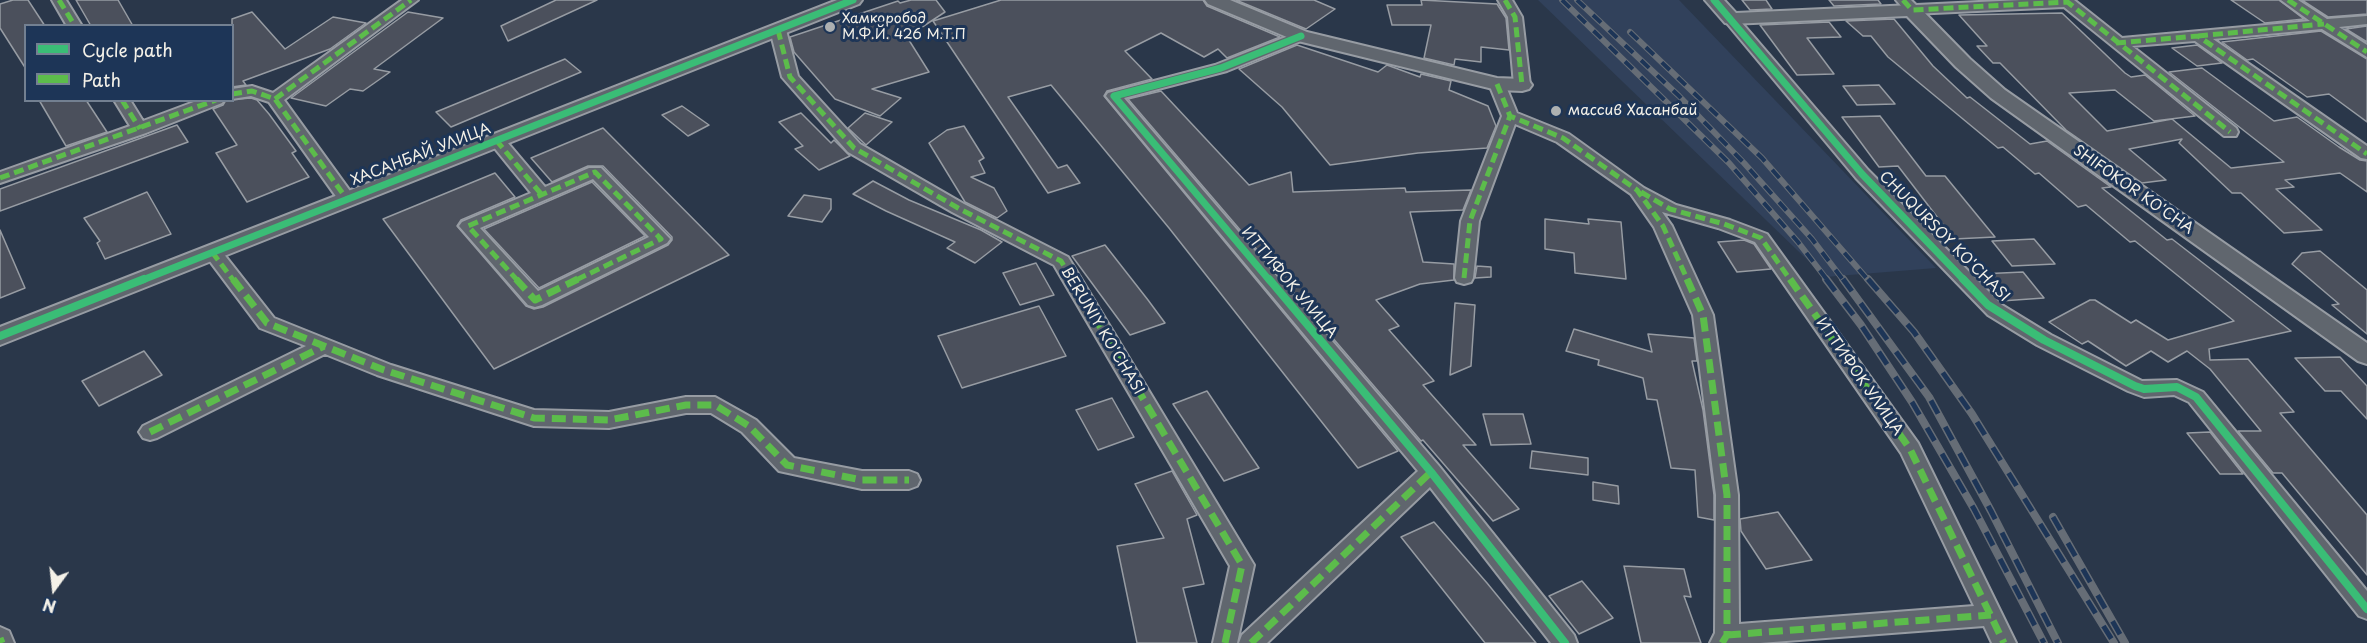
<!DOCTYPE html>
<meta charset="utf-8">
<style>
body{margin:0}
#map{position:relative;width:2367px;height:643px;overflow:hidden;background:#2a374a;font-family:"Playpen Sans",sans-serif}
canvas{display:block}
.legend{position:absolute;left:24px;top:24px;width:210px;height:78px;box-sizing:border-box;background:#1d3557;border:2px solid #738091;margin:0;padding:8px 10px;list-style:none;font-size:18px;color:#f4f1e8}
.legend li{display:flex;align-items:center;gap:12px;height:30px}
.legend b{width:30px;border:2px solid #738091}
.north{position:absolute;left:24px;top:559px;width:60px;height:60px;-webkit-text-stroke:4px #1d3557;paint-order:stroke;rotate:195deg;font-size:16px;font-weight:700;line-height:24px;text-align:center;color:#f4f1e8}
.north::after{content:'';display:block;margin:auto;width:21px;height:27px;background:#f4f1e8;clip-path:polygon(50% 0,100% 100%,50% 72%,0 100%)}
</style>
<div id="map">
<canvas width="2367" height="643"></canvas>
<ul class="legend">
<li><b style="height:8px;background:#3abd76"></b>Cycle path</li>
<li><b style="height:8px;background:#5cbc4b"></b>Path</li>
</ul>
<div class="north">N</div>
</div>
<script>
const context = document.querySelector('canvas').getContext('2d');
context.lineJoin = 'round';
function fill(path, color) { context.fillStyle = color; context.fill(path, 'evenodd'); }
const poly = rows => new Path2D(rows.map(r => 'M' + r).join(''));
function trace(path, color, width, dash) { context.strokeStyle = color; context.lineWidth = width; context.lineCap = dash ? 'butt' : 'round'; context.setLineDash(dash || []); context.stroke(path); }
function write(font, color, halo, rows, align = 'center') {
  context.font = font + ' "Playpen Sans",sans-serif'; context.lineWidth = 6; context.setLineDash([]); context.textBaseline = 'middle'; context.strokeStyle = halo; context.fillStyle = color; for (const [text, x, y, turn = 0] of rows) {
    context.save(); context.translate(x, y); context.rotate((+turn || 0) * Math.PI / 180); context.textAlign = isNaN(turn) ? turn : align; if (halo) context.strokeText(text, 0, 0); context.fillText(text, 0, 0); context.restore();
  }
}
const built = poly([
 [1538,0,1679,0,1936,268,1825,277]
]);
const building = poly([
 [13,0,28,0,45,26,26,26,26,69,0,28,0,4,13,0],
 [76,0,118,0,133,26,91,26,76,0],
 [556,0,597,0,508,41,501,26,556,0],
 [911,0,936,0,945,12,907,37,929,72,872,89,901,98,880,116,835,99,794,52,790,37,898,1,900,3,911,0],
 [1001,0,1203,0,1207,6,1280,37,1227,58,1218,49,1204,57,1161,33,1125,51,1152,79,1107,91,1104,96,1398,451,1358,468,1169,228,1051,85,1008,97,1058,168,1067,165,1080,183,1048,193,933,21,1001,0],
 [1236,0,1314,0,1335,9,1306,29,1236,0],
 [1421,0,1497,4,1506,18,1509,50,1481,47,1481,62,1455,59,1454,65,1424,58,1431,25,1392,25,1387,5,1422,5,1421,0],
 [1742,0,1766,0,1772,9,1750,10,1742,0],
 [1829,0,1878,0,1881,4,1834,6,1829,0],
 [2231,0,2279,0,2304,19,2265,23,2231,0],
 [2302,0,2367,0,2367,14,2328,17,2302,0],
 [252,12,285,49,333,17,366,23,330,49,243,81,246,85,232,87,232,19,252,12],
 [408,12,443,18,374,69,390,72,363,91,350,89,326,106,291,98,408,12],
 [2062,13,2125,73,2131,77,2145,75,2195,116,2154,121,2115,90,2069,93,2107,131,2172,119,2231,168,2284,162,2169,72,2202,68,2274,121,2297,117,2339,147,2360,160,2367,161,2367,192,2340,173,2285,180,2294,187,2276,189,2322,230,2284,233,2241,193,2232,193,2179,143,2182,139,2129,149,2166,180,2142,183,2066,130,2000,63,1993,63,1977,46,1987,46,1959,15,2062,13],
 [1894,19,1933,66,1967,98,1970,97,2030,144,2047,141,2111,187,2102,188,2167,240,2172,239,2291,331,2209,349,2210,360,2248,359,2294,412,2280,413,2367,515,2367,575,2282,473,2273,473,2238,431,2261,431,2210,369,2187,351,2168,362,2151,351,2126,366,2088,341,2082,344,2049,322,2090,300,2095,300,2131,323,2136,320,2168,340,2234,321,2135,241,2130,242,2086,205,2078,207,2039,173,2035,174,2003,147,1998,148,1888,57,1871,36,1863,36,1846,21,1894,19],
 [1829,22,1841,37,1807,38,1834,74,1797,75,1760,25,1829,22],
 [2367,26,2367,42,2346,29,2367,26],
 [2321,31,2367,59,2367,122,2329,94,2307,97,2253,59,2247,60,2222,42,2321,31],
 [1297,45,1378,72,1387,65,1420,77,1421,74,1451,81,1449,90,1488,106,1496,126,1487,148,1418,153,1330,165,1282,107,1239,69,1297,45],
 [2197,45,2222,63,2197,66,2172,48,2197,45],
 [565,59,581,72,451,127,436,112,565,59],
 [1879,85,1895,104,1857,105,1843,86,1879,85],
 [1161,91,1249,185,1291,172,1293,192,1405,188,1406,192,1471,190,1463,210,1410,212,1423,262,1454,264,1454,280,1420,284,1376,300,1399,326,1389,330,1434,381,1423,385,1476,445,1463,445,1519,509,1493,521,1423,440,1421,441,1128,99,1161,91],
 [251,98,257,100,269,114,296,151,292,153,309,177,247,202,216,153,237,145,213,109,223,105,226,100,251,98],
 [39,100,86,100,107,132,66,146,39,100],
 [682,106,709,125,688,136,662,115,682,106],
 [801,113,831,143,834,140,850,156,819,170,795,149,803,146,779,122,801,113],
 [865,113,892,122,866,145,848,128,865,113],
 [1880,116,1926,176,1945,176,1995,237,1954,239,1898,166,1879,167,1842,117,1880,116],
 [177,125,188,142,0,211,0,189,177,125],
 [964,126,984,158,979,161,985,173,971,177,994,188,1007,211,997,218,965,202,929,143,947,130,964,126],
 [603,128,729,255,494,369,383,219,495,173,515,197,461,220,457,226,526,306,534,309,543,307,668,245,672,240,672,237,603,166,588,166,552,182,531,158,603,128],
 [873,181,909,200,981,230,1002,242,975,263,947,248,955,242,886,211,853,194,873,181],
 [592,182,645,236,539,288,484,229,592,182],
 [147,192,171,234,105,259,97,243,100,241,84,218,147,192],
 [804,195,831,199,831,209,822,222,788,216,804,195],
 [1545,219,1589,224,1588,219,1621,222,1626,279,1575,273,1574,253,1545,249,1545,219],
 [0,230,25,288,0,298,0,230],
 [2034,239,2055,264,2012,266,1992,241,2034,239],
 [1744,240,1754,244,1771,269,1737,272,1718,242,1744,240],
 [1105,245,1148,300,1165,323,1130,335,1072,256,1105,245],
 [2320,251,2367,290,2367,334,2332,305,2339,304,2292,264,2302,253,2320,251],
 [1036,263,1054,295,1020,305,1003,273,1036,263],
 [1477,266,1491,267,1491,277,1475,278,1477,266],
 [2023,272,2044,298,2001,301,1980,274,2023,272],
 [1455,303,1475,305,1471,366,1450,375,1455,303],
 [1039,306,1066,356,962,388,938,336,1039,306],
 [1574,329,1652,352,1648,334,1694,338,1697,361,1692,361,1703,410,1714,495,1714,520,1698,517,1695,470,1671,468,1657,400,1647,399,1643,378,1598,365,1599,360,1566,351,1574,329],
 [144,351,162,375,99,406,82,381,144,351],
 [2340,357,2367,386,2367,419,2341,391,2325,391,2295,358,2340,357],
 [1207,391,1227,421,1259,468,1224,481,1173,404,1207,391],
 [1112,398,1134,437,1098,450,1076,410,1112,398],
 [1483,414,1523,414,1531,444,1491,445,1483,414],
 [2210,432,2243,474,2220,474,2187,433,2210,432],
 [1532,451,1588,458,1588,475,1530,468,1532,451],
 [1172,471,1197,515,1187,519,1204,584,1183,588,1197,643,1137,643,1117,546,1164,538,1135,484,1172,471],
 [1593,482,1618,486,1619,504,1593,500,1593,482],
 [1778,512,1812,560,1766,569,1741,531,1740,519,1778,512],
 [1434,522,1487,583,1536,643,1485,643,1401,537,1434,522],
 [1624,566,1684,569,1691,597,1684,596,1701,643,1641,643,1624,566],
 [1582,581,1613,618,1579,634,1549,596,1582,581]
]);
const minor = poly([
 [52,0,66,0,82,26,67,26,52,0],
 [402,0,418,0,284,100,355,198,352,202,346,204,340,202,269,102,251,96,232,99,232,89,252,86,273,93,402,0],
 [1498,0,1512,0,1522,17,1530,85,1528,88,1516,88,1514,85,1508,17,1498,0],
 [1896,0,1911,0,1916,5,2021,0,2074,0,2122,38,2310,21,2281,0,2298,0,2327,19,2367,16,2367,24,2339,27,2367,45,2367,57,2322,29,2213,39,2367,146,2367,159,2361,158,2195,41,2132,46,2236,128,2238,132,2236,136,2224,136,2064,7,1912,14,1907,13,1896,0],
 [1731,15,1736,16,1868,170,2002,305,2051,335,2142,381,2177,380,2203,392,2367,591,2367,619,2359,616,2189,402,2174,395,2144,397,2128,391,2037,345,1988,315,1856,178,1726,22,1724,19,1731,15],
 [778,25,786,30,798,76,860,144,964,204,1068,257,1254,565,1237,643,1213,643,1230,566,1054,265,952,212,848,152,782,77,770,30,778,25],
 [1301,31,1309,36,1306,39,1227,71,1124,98,1439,466,1574,635,1577,643,1551,643,1430,487,1267,643,1239,643,1242,635,1418,471,1106,96,1108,93,1215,65,1301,31],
 [1497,79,1505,84,1517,113,1569,134,1644,188,1676,205,1730,220,1767,234,1918,443,2016,643,1992,643,1984,626,1760,643,1710,643,1715,633,1716,495,1693,315,1654,227,1631,194,1557,142,1515,124,1479,221,1473,278,1471,282,1464,284,1457,282,1455,278,1461,221,1502,116,1489,84,1497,79],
 [1662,212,1718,228,1755,242,1901,453,1974,606,1739,624,1738,495,1713,315,1672,226,1662,212],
 [114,100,130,100,143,121,199,100,224,100,222,103,146,133,0,183,0,172,130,126,114,100],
 [496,135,502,136,545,187,589,168,601,168,670,239,667,243,542,305,535,307,528,305,459,226,462,222,531,193,488,140,496,135],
 [593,179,649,237,538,291,480,228,593,179],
 [212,246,219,248,274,318,391,365,534,410,609,412,686,397,715,397,756,420,794,458,862,471,909,471,917,474,920,480,917,486,909,489,862,489,779,471,742,432,711,413,686,413,609,428,534,426,377,375,325,354,157,438,150,440,143,438,139,432,143,426,306,346,260,328,203,252,205,248,212,246],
 [0,627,9,631,14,643,0,643,0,627]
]);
const tertiary = poly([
 [837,0,862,0,859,4,0,345,0,327,837,0],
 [1205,0,1230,0,1307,32,1497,78,1522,79,1529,81,1532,85,1529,89,1522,91,1497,90,1294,40,1208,4,1205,0],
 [1705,0,1724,0,1736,13,1912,5,1918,6,1970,59,2005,90,2367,343,2367,364,2358,361,1991,98,1956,67,1907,16,1731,24,1725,23,1705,0]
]);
const railFar1 = poly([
 [1562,0,1729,163,1798,242,1828,281],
 [1577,0,1679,96,1744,163,1812,239,1844,281],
 [1630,32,1762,158,1869,281]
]);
const rail = poly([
 [1826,279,1861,325,1912,402,1974,509,2044,643],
 [1843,279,1929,397,1991,511,2058,643],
 [1868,279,1914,332,1972,414,2114,643],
 [2053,517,2125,643]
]);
const quietFar1 = poly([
 [59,0,75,26],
 [1505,0,1515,17,1522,85],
 [1903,0,1912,10,2067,2],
 [2065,0,2230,132],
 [2288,0,2367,52],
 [778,30,790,77,854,148,958,208,1061,261,1073,281],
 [2198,36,2324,24],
 [2116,43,2198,36,2367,154],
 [1497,84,1510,116,1563,138,1637,190,1663,226,1688,281],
 [232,94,252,91,275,99,346,198],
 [275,99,411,0],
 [122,100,140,129],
 [496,140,542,195],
 [0,178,216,100],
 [1641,192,1670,209,1724,224,1761,238,1791,281],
 [212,252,234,281],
 [1464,278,1470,221,1510,116],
 [518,281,468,226,595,172,661,239,574,281]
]);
const quiet = poly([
 [233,279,267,323,384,370,534,418,609,420,686,405,715,405,749,426,787,465,862,480,909,480],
 [516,279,535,300,578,279],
 [1072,279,1242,565,1225,643],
 [1687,279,1703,315,1727,495,1727,635,1722,643],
 [1790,279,1910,449,2004,643],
 [150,432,324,346],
 [1727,635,1991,615],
 [0,638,2,643],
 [1251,643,1431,472]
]);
const cyclewayFar1 = poly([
 [1714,0,1862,174,1965,281],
 [140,281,853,0],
 [1270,281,1114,96,1221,68,1301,36]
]);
const cycleway = poly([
 [1269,279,1431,472,1565,643],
 [1963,279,1988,305,2044,340,2135,386,2144,389,2177,387,2196,397,2367,609],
 [0,336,144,279]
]);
const markers = [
 [830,27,6,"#adb0b1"],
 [1556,111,6,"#adb0b1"]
];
const farPoinames = [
 ["Хамкоробод",842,19],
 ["М.Ф.Й. 426 М.Т.П",842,35]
];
const poiNames = [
 ["массив Хасанбай",1568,111]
];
const streetNames = [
 ["ХАСАНБАЙ УЛИЦА",421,155,-21],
 ["SHIFOKOR KO'CHA",2133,190,35],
 ["CHUQURSOY KO'CHASI",1944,237,45],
 ["ИТТИФОК УЛИЦА",1289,283,50],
 ["BERUNIY KO'CHASI",1102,331,59],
 ["ИТТИФОК УЛИЦА",1859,377,55]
];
fill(built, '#31415b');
fill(building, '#4b505c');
trace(building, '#979ca3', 1.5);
trace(minor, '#979ca3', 4);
trace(tertiary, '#979ca3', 4);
fill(minor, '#60666e');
fill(tertiary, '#60666e');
trace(railFar1, '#666d76', 6);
trace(rail, '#666d76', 8);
trace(railFar1, '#1d3557', 4, [11]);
trace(rail, '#1d3557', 5, [15]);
trace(quietFar1, '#5cbc4b', 5, [10, 5]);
trace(quiet, '#5cbc4b', 7, [14, 7]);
trace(cyclewayFar1, '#3abd76', 7);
trace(cycleway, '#3abd76', 8);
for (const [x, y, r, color] of markers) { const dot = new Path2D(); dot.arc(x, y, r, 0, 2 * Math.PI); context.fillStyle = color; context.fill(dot); trace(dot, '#1d3557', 2); }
write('14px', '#f4f1e8', '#1d3557', farPoinames, 'left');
write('15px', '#f4f1e8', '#1d3557', poiNames, 'left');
write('15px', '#f4f1e8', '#1d3557', streetNames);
</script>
